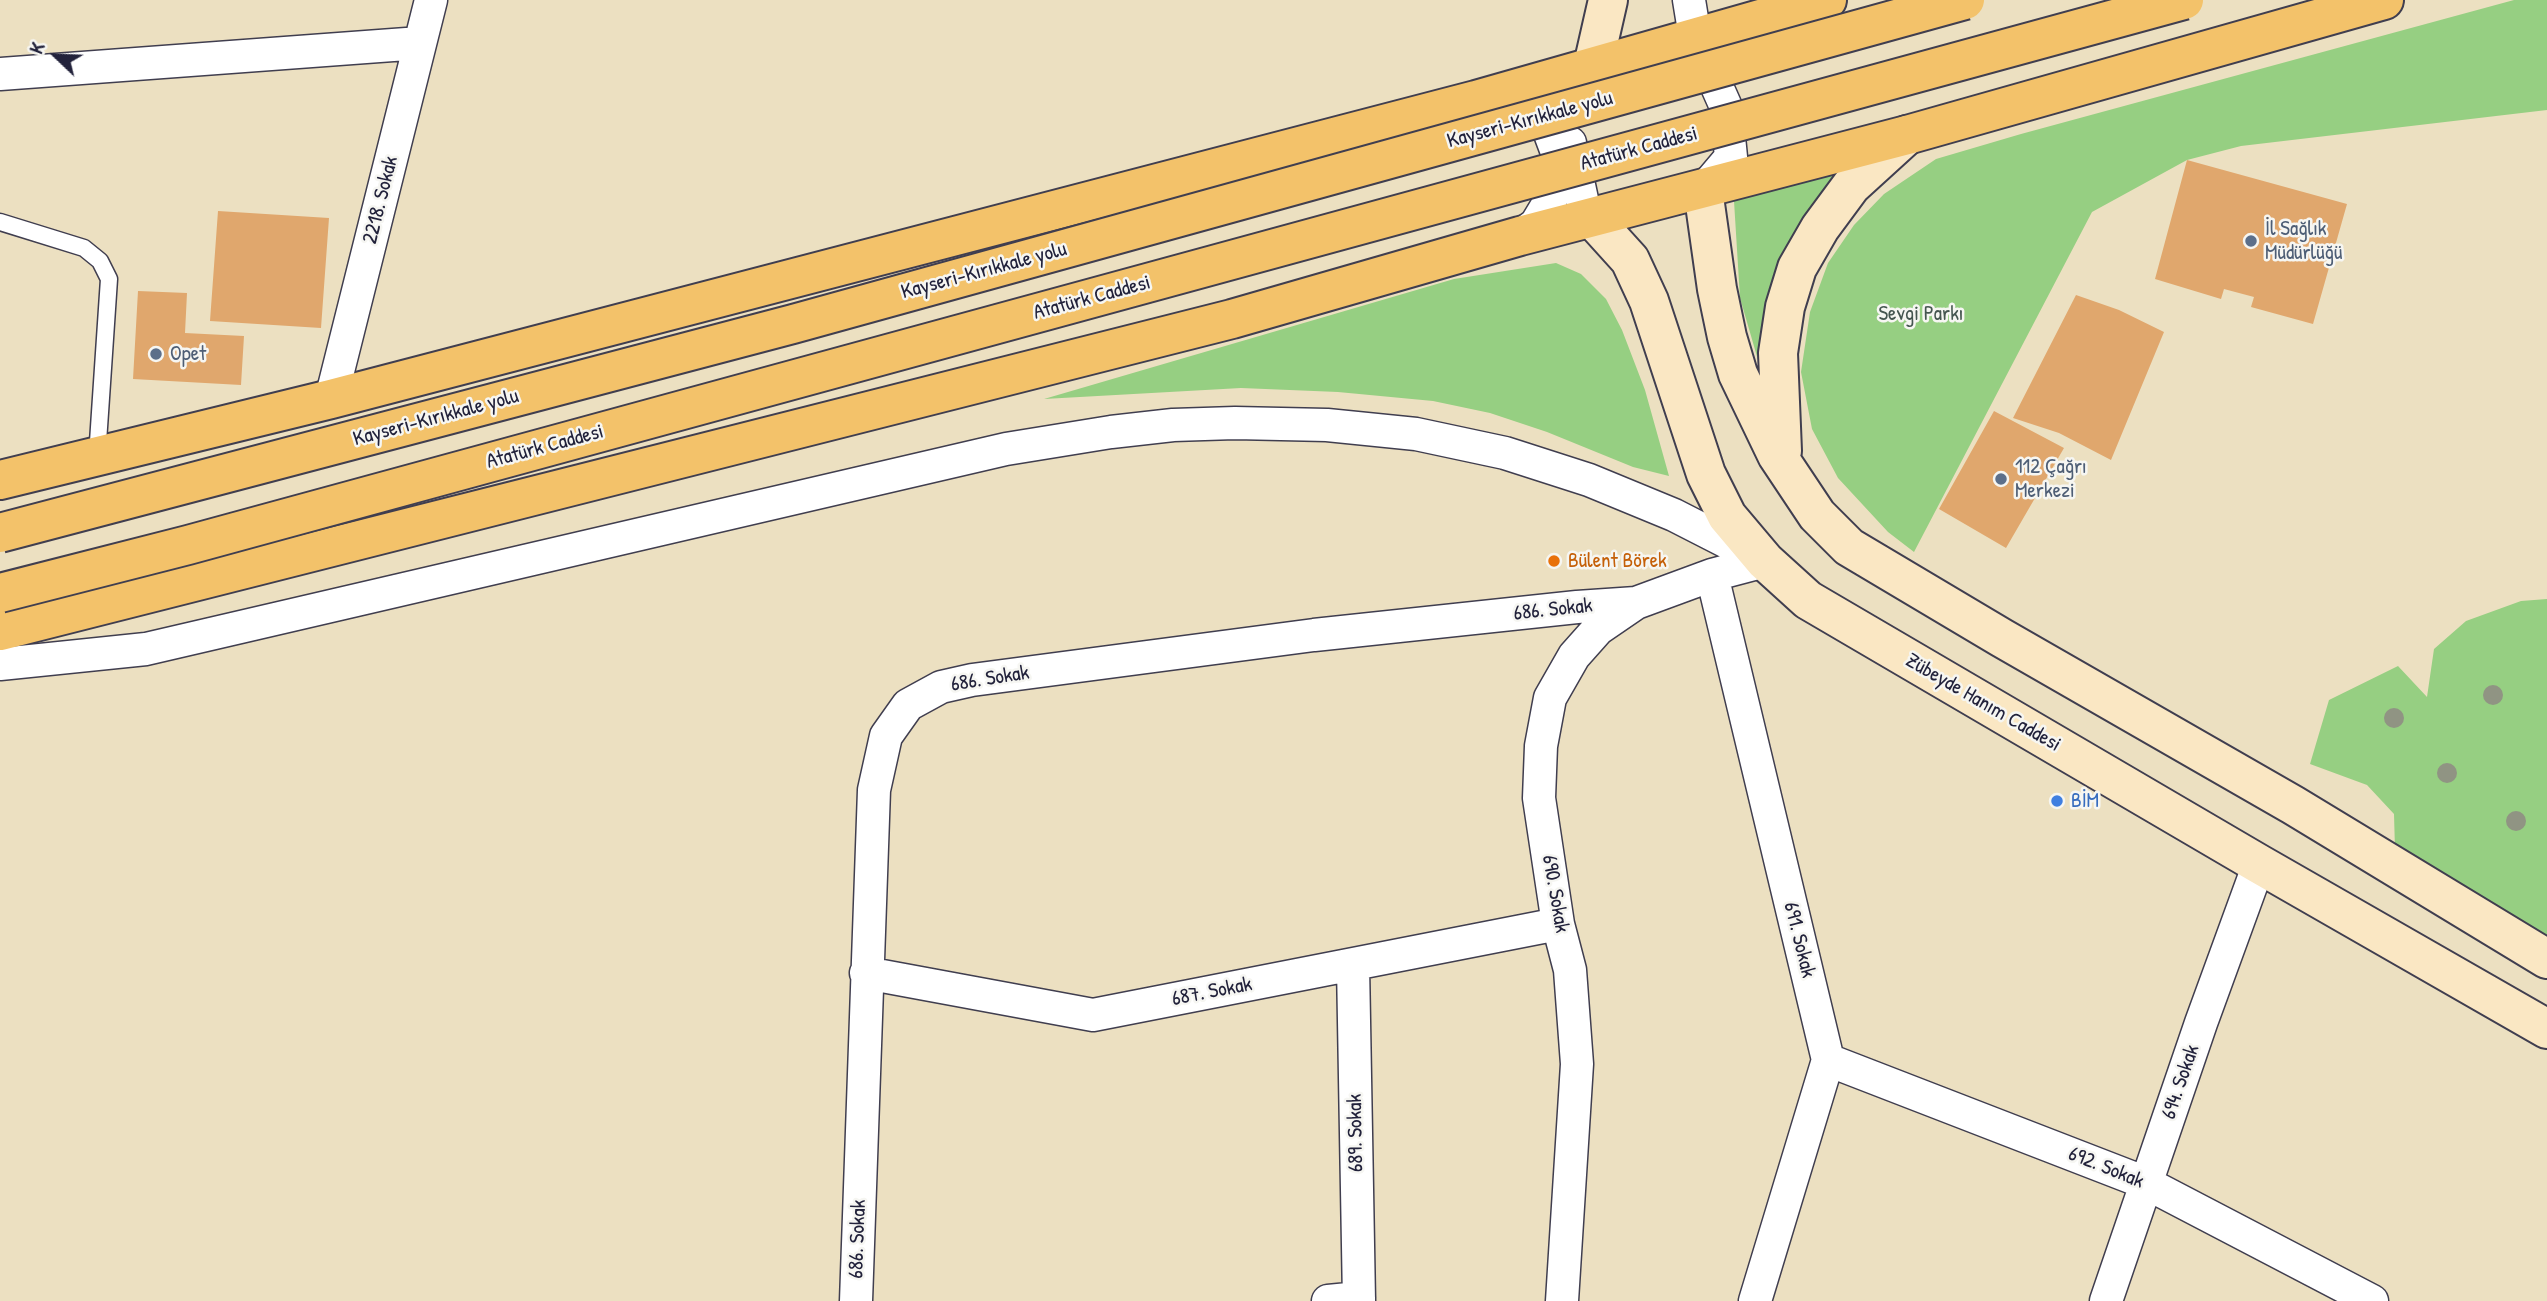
<!DOCTYPE html>
<meta charset="utf-8">
<style>
body{margin:0}
#map{position:relative;width:2547px;height:1301px;overflow:hidden;background:#ece0c1;font-family:"Patrick Hand",sans-serif}
canvas{display:block}
.north{position:absolute;left:21px;top:21px;width:70px;height:70px;-webkit-text-stroke:5px #f6f6f2;paint-order:stroke;rotate:293deg;font-size:19px;font-weight:700;line-height:28px;text-align:center;color:#22223b}
.north::after{content:'';display:block;margin:auto;width:24px;height:32px;background:#22223b;clip-path:polygon(50% 0,100% 100%,50% 72%,0 100%)}
</style>
<div id="map">
<canvas width="2547" height="1301"></canvas>
<div class="north">K</div>
</div>
<script>
const context = document.querySelector('canvas').getContext('2d');
context.lineJoin = 'round';
function fill(path, color) { context.fillStyle = color; context.fill(path, 'evenodd'); }
const poly = rows => new Path2D(rows.map(r => 'M' + r).join(''));
function trace(path, color, width, dash) { context.strokeStyle = color; context.lineWidth = width; context.lineCap = dash ? 'butt' : 'round'; context.setLineDash(dash || []); context.stroke(path); }
function write(font, color, halo, rows, align = 'center') {
  context.font = font + ' "Patrick Hand",sans-serif'; context.lineWidth = 5; context.setLineDash([]); context.textBaseline = 'middle'; context.strokeStyle = halo; context.fillStyle = color; for (const [text, x, y, turn = 0] of rows) {
    context.save(); context.translate(x, y); context.rotate((+turn || 0) * Math.PI / 180); context.textAlign = isNaN(turn) ? turn : align; if (halo) context.strokeText(text, 0, 0); context.fillText(text, 0, 0); context.restore();
  }
}
const green = poly([
 [2514,0,2547,0,2547,110,2241,146,2187,160,2092,212,1914,552,1888,532,1838,478,1812,429,1801,372,1810,312,1828,263,1854,225,1884,194,1936,159,2021,134],
 [1844,172,1767,304,1758,360,1740,298,1734,201],
 [1556,263,1581,274,1606,299,1622,330,1645,390,1669,476,1633,467,1547,432,1490,413,1433,401,1338,392,1241,388,1044,399,1454,279],
 [2547,599,2547,939,2395,850,2394,814,2367,785,2310,764,2329,700,2398,666,2427,697,2434,649,2466,621,2521,601]
]);
const building = poly([
 [2187,160,2347,204,2313,324,2251,307,2254,297,2224,289,2221,299,2155,279],
 [218,211,329,218,321,328,210,321],
 [138,291,187,293,185,333,244,336,241,385,133,379],
 [2076,295,2119,310,2164,332,2111,460,2059,433,2013,418],
 [1994,411,2064,448,2006,548,1939,509]
]);
const lane = poly([
 [0,222,84,248,100,261,109,279,97,457]
]);
const street = poly([
 [1689,0,1695,37,1726,107,1731,157,1703,190],
 [0,74,420,43],
 [1516,111,1540,123,1549,131,1558,155,1558,171,1551,199,1536,224,1520,236],
 [1570,143,1583,204,1592,218],
 [331,399,431,0],
 [1712,575,1828,1060,1755,1301],
 [0,664,146,649,1006,449,1111,432,1173,425,1235,423,1327,425,1416,434,1505,453,1589,480,1674,515,1760,559],
 [1353,965,1359,1301],
 [866,973,1093,1015,1558,924],
 [1828,1060,2146,1183,2372,1301],
 [856,1301,874,790,886,736,908,705,941,687,972,680,1314,635,1577,607,1636,603],
 [1328,1301,1359,1298],
 [1562,1301,1577,1064,1570,970,1558,924,1539,798,1541,746,1550,698,1574,656,1598,629,1636,603,1712,575,1765,561],
 [2106,1301,2201,1023,2259,864]
]);
const secondary = poly([
 [1593,66,1608,0],
 [1703,190,1717,289,1727,337,1738,374,1777,455,1817,515,1849,547,2002,638,2293,805,2547,959],
 [1592,218,1630,260,1649,301,1706,474,1727,516,1765,561,1808,600,2259,864,2547,1029],
 [1782,451,1778,353,1785,307,1797,268,1820,228,1851,186,1907,135]
]);
const highway = poly([
 [0,480,331,399,1476,100,1827,0],
 [0,631,1232,319,1520,236,1907,135,2384,0]
]);
const highwayBridge = poly([
 [0,533,793,324,1965,0],
 [0,593,188,545,2184,0]
]);
const trees = [
 [2493,695],
 [2394,718],
 [2447,773],
 [2516,821]
];
const markers = [
 [2251,241,7,"#5c6f8a"],
 [156,354,7,"#5c6f8a"],
 [2001,479,7,"#5c6f8a"],
 [1554,561,7,"#e8710a"],
 [2057,801,7,"#3f7fe0"]
];
const streetNames = [
 ["Kayseri-Kırıkkale yolu",1530,120,-15],
 ["Atatürk Caddesi",1639,149,-15],
 ["2218. Sokak",381,200,-76],
 ["Kayseri-Kırıkkale yolu",984,271,-15],
 ["Atatürk Caddesi",1092,298,-15],
 ["Kayseri-Kırıkkale yolu",436,418,-15],
 ["Atatürk Caddesi",545,447,-15],
 ["686. Sokak",1553,610,-6],
 ["686. Sokak",990,679,-9],
 ["Zübeyde Hanım Caddesi",1983,703,30],
 ["690. Sokak",1555,894,80],
 ["691. Sokak",1799,940,76],
 ["687. Sokak",1212,992,-11],
 ["694. Sokak",2181,1082,-71],
 ["689. Sokak",1356,1133,-91],
 ["692. Sokak",2106,1168,22],
 ["686. Sokak",858,1239,-88]
];
const serviceNames = [
 ["İl Sağlık",2265,229],
 ["Müdürlüğü",2265,253],
 ["Opet",170,354],
 ["112 Çağrı",2015,467],
 ["Merkezi",2015,491]
];
const parkNames = [
 ["Sevgi Parkı",1921,314]
];
const foodNames = [
 ["Bülent Börek",1568,561]
];
const shopNames = [
 ["BİM",2071,801]
];
fill(green, '#96cf82');
fill(building, '#e0a76d');
trace(lane, '#403e4f', 19);
trace(street, '#403e4f', 35);
trace(secondary, '#403e4f', 42);
trace(highway, '#403e4f', 42);
trace(lane, '#fff', 16);
trace(street, '#fff', 32);
trace(secondary, '#fae7c3', 38);
trace(highway, '#f3c26a', 38);
trace(highwayBridge, '#403e4f', 42, []);
trace(highwayBridge, '#f3c26a', 38);
context.fillStyle = '#909483';
for (const [x, y] of trees) { context.beginPath(); context.arc(x, y, 10, 0, 2 * Math.PI); context.fill(); }
for (const [x, y, r, color] of markers) { const dot = new Path2D(); dot.arc(x, y, r, 0, 2 * Math.PI); context.fillStyle = color; context.fill(dot); trace(dot, '#f6f6f2', 2.5); }
write('21px', '#22223b', '#f6f6f2', streetNames);
write('21px', '#4e5e75', '#f6f6f2', serviceNames, 'left');
write('21px', '#455650', '#f6f6f2', parkNames);
write('21px', '#c56008', '#f6f6f2', foodNames, 'left');
write('21px', '#366cbe', '#f6f6f2', shopNames, 'left');
</script>
